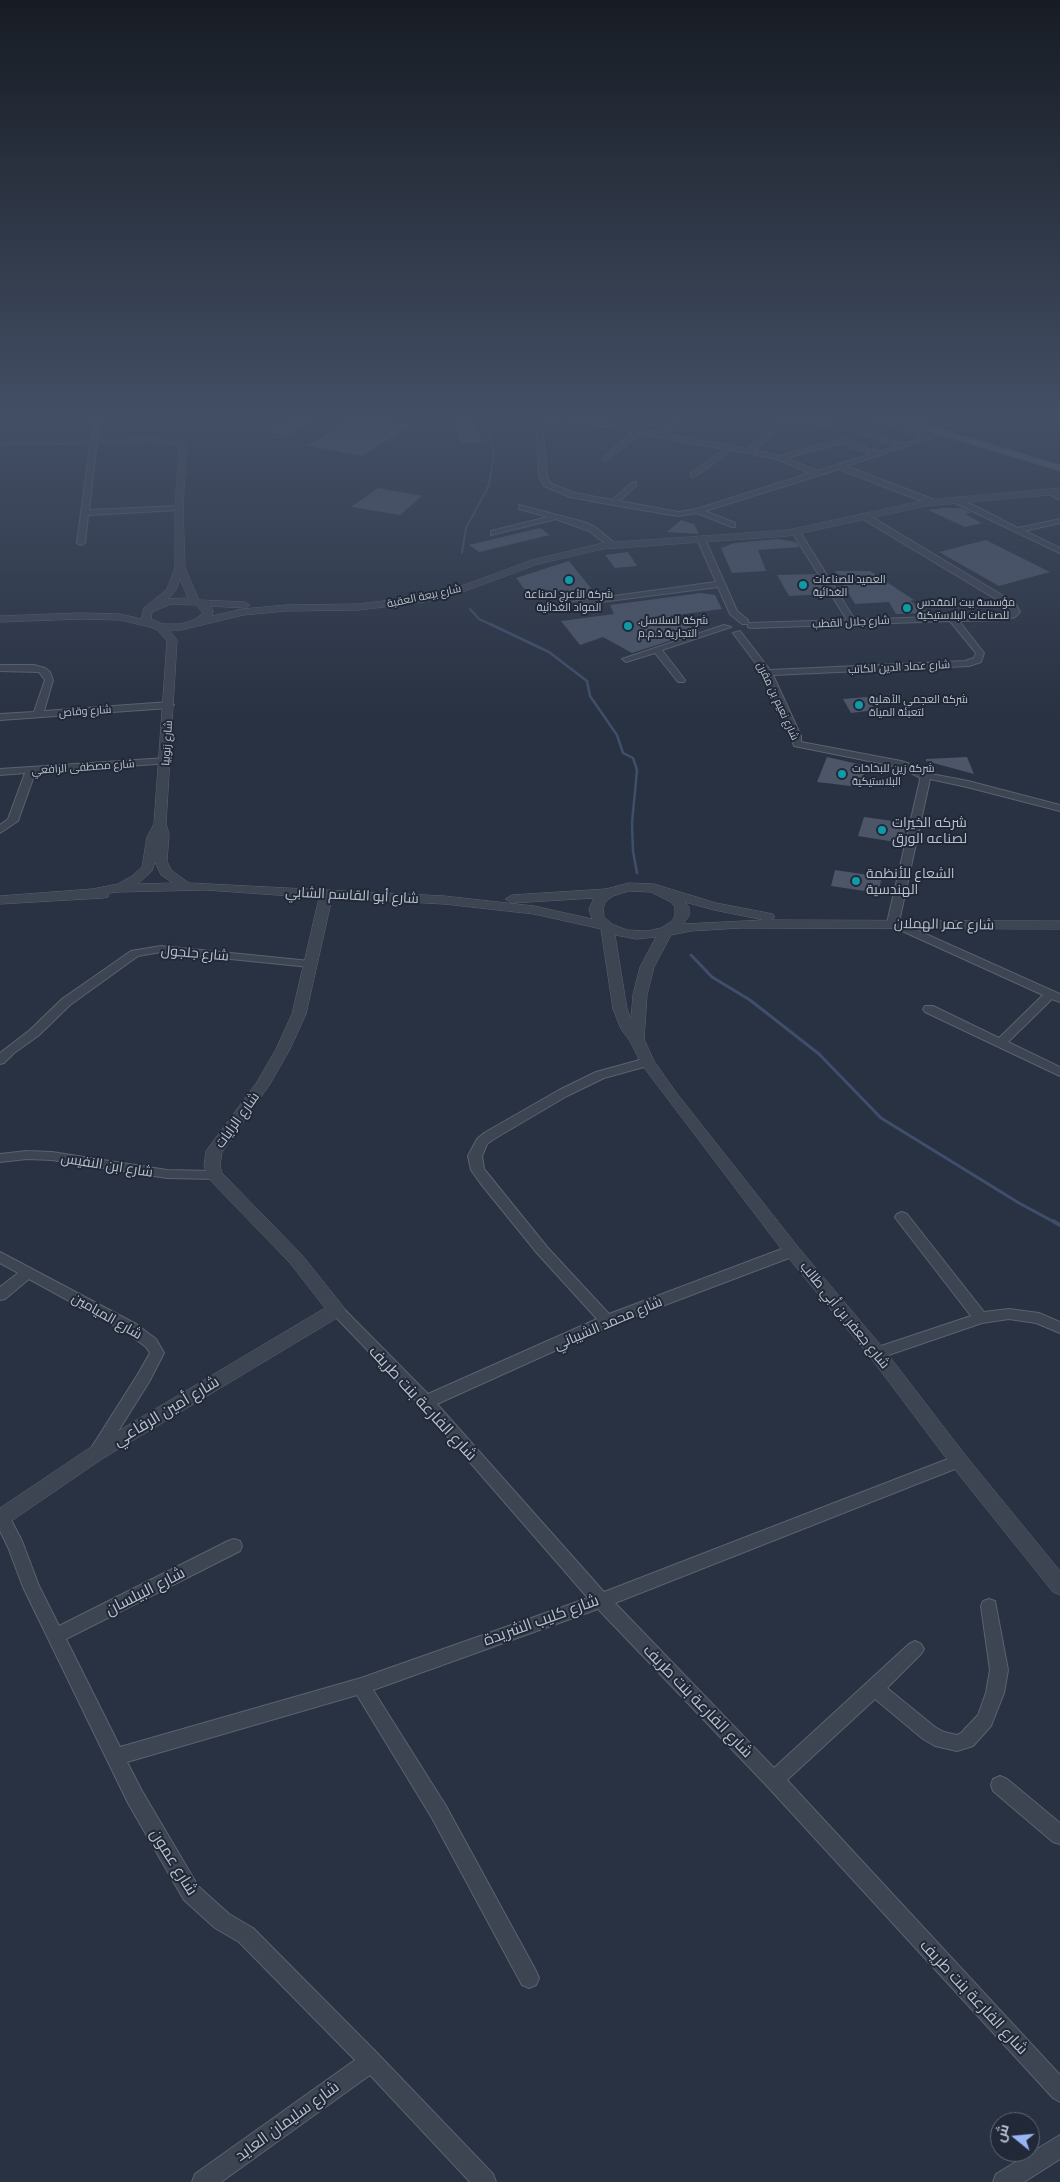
<!DOCTYPE html>
<meta charset="utf-8">
<style>
body{margin:0}
#map{position:relative;width:1060px;height:2182px;overflow:hidden;background:#293242;font-family:Ubuntu,Cairo,sans-serif}
canvas{display:block}
.north{position:absolute;left:990px;top:2112px;width:50px;height:50px;box-sizing:border-box;background:#212938;border:1px solid #5e6573;border-radius:50%;rotate:287deg;font-size:14px;font-weight:700;line-height:20px;text-align:center;color:#bac0cc}
.north::after{content:'';display:block;margin:auto;width:18px;height:22px;background:#97b4f4;clip-path:polygon(50% 0,100% 100%,50% 72%,0 100%)}
</style>
<div id="map">
<canvas width="1060" height="2182"></canvas>
<div class="north">ش</div>
</div>
<script>
const context = document.querySelector('canvas').getContext('2d');
context.lineJoin = 'round';
const poly = rows => new Path2D(rows.map(r => 'M' + r).join(''));
function trace(path, color, width, dash) { context.strokeStyle = color; context.lineWidth = width; context.lineCap = dash ? 'butt' : 'round'; context.setLineDash(dash || []); context.stroke(path); }
function fill(path, color) { context.fillStyle = color; context.fill(path, 'evenodd'); }
function write(font, color, halo, rows, align = 'center') {
  context.font = font + ' Ubuntu,Cairo,sans-serif'; context.lineWidth = 4; context.setLineDash([]); context.textBaseline = 'middle'; context.strokeStyle = halo; context.fillStyle = color; for (const [text, x, y, turn = 0] of rows) {
    context.save(); context.translate(x, y); context.rotate((+turn || 0) * Math.PI / 180); context.textAlign = isNaN(turn) ? turn : align; if (halo) context.strokeText(text, 0, 0); context.fillText(text, 0, 0); context.restore();
  }
}
const streamFar3 = poly([
 [462,553,466,528,489,485,494,453,484,417],
 [470,609,479,619,492,625]
]);
const streamFar2 = poly([
 [490,624,549,652,587,681,590,696,617,735,623,753,633,758,637,770,632,823,633,851,637,873]
]);
const streamFar1 = poly([
 [691,955,712,977,750,1000,819,1054,881,1118,1019,1203,1056,1223]
]);
const stream = poly([
 [1053,1221,1060,1225]
]);
const building = poly([
 [295,417,316,417,287,436,266,432],
 [356,417,412,425,362,456,307,446],
 [452,417,472,417,482,442,461,443],
 [378,488,422,496,400,515,351,507],
 [943,508,961,508,971,513,965,514,982,523,965,527,928,510],
 [681,520,694,524,699,534,667,532],
 [540,528,550,535,479,552,469,545],
 [778,539,796,542,799,547,758,550,766,571,732,573,721,548,734,543],
 [986,540,1050,572,999,586,939,552],
 [628,552,637,566,615,568,605,555],
 [569,561,594,592,565,596,563,593,531,598,516,578],
 [835,571,870,571,914,600,910,601,929,613,896,614,889,602,855,604],
 [816,574,828,594,789,596,777,575],
 [701,593,715,595,722,609,669,616,700,631,632,653,603,637,580,645,561,621,614,614,610,605],
 [867,697,875,710,851,713,843,699],
 [827,757,867,766,859,787,817,782],
 [967,757,974,774,926,761,926,759],
 [864,817,907,823,902,843,858,836],
 [835,870,882,877,878,893,831,886]
]);
const minor = poly([
 [94,417,100,417,89,510,179,506,183,508,179,510,88,515,85,543,81,545,77,543,94,417],
 [555,417,569,417,658,433,679,417,686,417,665,434,747,449,786,417,862,429,903,444,925,437,885,424,854,417,886,420,932,435,944,431,947,433,846,466,935,500,935,504,929,504,839,469,705,511,735,523,735,527,732,527,697,513,678,516,613,505,570,497,544,486,539,476,537,433,539,428,555,417],
 [560,419,633,432,603,458,603,460,605,461,640,434,725,449,691,473,691,477,694,477,732,450,777,459,810,473,697,509,678,512,619,501,636,486,636,482,633,482,612,500,574,493,550,483,547,476,543,433,544,430,560,419],
 [790,420,861,433,896,446,878,452,842,439,779,456,754,450,790,420],
 [842,443,871,454,817,471,786,458,842,443],
 [929,417,940,417,920,423,917,421,929,417],
 [1049,490,1055,490,1060,494,1060,500,1049,494,1049,490],
 [953,498,959,498,1018,528,1060,519,1060,523,1025,531,1060,548,1060,553,953,502,953,498],
 [519,505,584,522,595,527,617,545,610,547,589,531,556,519,491,535,491,531,548,517,519,509,519,505],
 [861,514,867,514,1015,603,1020,612,1015,617,1003,620,959,621,984,653,981,662,969,666,773,675,801,736,801,742,901,761,913,765,926,773,968,781,1060,805,1060,811,967,787,930,779,899,922,1060,994,1060,1002,1052,999,1008,1042,1060,1067,1060,1076,925,1012,923,1009,925,1006,933,1006,999,1038,1043,995,889,925,887,923,920,780,919,777,899,767,794,746,791,736,763,673,733,633,740,631,770,670,965,661,974,658,976,653,950,621,751,628,748,627,748,624,742,624,730,614,718,587,570,606,566,604,570,602,716,582,697,539,701,537,705,539,737,611,748,620,748,623,847,620,792,532,796,530,800,532,855,620,1003,614,1011,611,1009,607,861,518,861,514],
 [724,625,731,627,662,650,685,680,684,682,678,682,655,653,626,662,622,659,724,625],
 [0,665,34,665,45,668,50,672,53,680,44,711,169,702,174,705,169,708,0,720,0,714,34,712,45,680,39,672,0,671,0,665],
 [166,758,169,759,169,763,35,773,18,821,0,833,0,825,8,819,25,773,0,775,0,769,166,758],
 [161,946,310,961,316,964,310,967,161,952,138,956,70,1005,38,1036,14,1053,4,1063,0,1064,0,1053,30,1030,62,999,131,951,161,946],
 [647,1058,651,1059,653,1062,651,1065,604,1078,567,1096,494,1139,487,1144,482,1156,484,1169,547,1247,609,1314,787,1247,797,1247,799,1251,797,1255,612,1325,437,1404,604,1592,953,1457,959,1455,965,1457,967,1461,965,1465,615,1603,774,1768,909,1644,915,1641,921,1644,924,1649,921,1654,887,1688,935,1727,944,1732,957,1735,961,1733,978,1715,986,1693,990,1670,981,1606,983,1601,989,1599,995,1601,1008,1670,1004,1693,991,1726,973,1746,957,1751,935,1746,923,1739,875,1699,787,1780,1060,2075,1060,2102,1053,2098,767,1786,598,1609,373,1690,446,1806,536,1971,539,1978,536,1985,529,1988,522,1985,432,1818,357,1695,127,1762,142,1791,198,1886,229,1914,253,1928,378,2054,493,2174,496,2182,470,2182,370,2075,221,2182,192,2182,195,2174,355,2060,239,1942,215,1928,184,1900,128,1803,23,1587,8,1547,0,1531,0,1508,6,1510,22,1541,39,1586,59,1626,228,1541,234,1539,240,1541,242,1546,240,1551,66,1639,120,1747,361,1678,588,1598,421,1406,329,1310,331,1306,336,1305,341,1306,428,1394,597,1319,537,1253,481,1184,471,1170,468,1156,477,1139,484,1133,559,1090,596,1072,647,1058],
 [27,1151,52,1152,167,1170,215,1171,220,1172,222,1175,220,1178,215,1179,167,1178,52,1160,27,1159,0,1162,0,1154,27,1151],
 [902,1212,907,1214,984,1312,1009,1309,1039,1313,1060,1322,1060,1333,1036,1323,1009,1319,982,1323,877,1359,872,1357,870,1353,872,1349,971,1316,897,1220,895,1217,897,1214,902,1212],
 [0,1252,136,1324,156,1339,164,1353,149,1382,102,1457,96,1459,90,1457,88,1453,138,1374,150,1353,146,1347,126,1332,29,1279,5,1299,0,1300,0,1287,18,1273,0,1263,0,1252],
 [1000,1776,1007,1779,1060,1823,1060,1844,1053,1842,993,1791,991,1785,993,1779,1000,1776],
 [1060,2135,1060,2159,1024,2182,993,2182,996,2174,1060,2135]
]);
const tertiary = poly([
 [154,438,183,441,187,443,183,508,185,568,199,600,245,602,250,605,245,608,210,606,213,610,212,616,243,609,286,605,359,604,424,596,459,587,532,560,603,543,788,530,926,500,1060,488,1060,494,926,506,788,536,603,549,538,564,465,591,424,602,359,610,286,611,243,615,181,630,169,630,177,640,166,824,169,834,167,861,171,870,189,883,444,896,534,906,592,919,589,909,594,898,512,903,505,899,512,895,606,889,629,883,654,884,716,903,773,914,775,917,771,920,1060,921,1060,929,740,928,691,931,671,935,654,967,647,995,644,1039,654,1061,675,1091,798,1247,883,1348,966,1456,1060,1571,1060,1595,1053,1592,952,1466,871,1358,786,1255,642,1065,630,1041,621,1029,613,1009,601,929,534,914,444,904,332,898,306,1014,290,1049,270,1084,222,1152,220,1166,222,1173,302,1255,342,1305,345,1310,342,1315,102,1459,7,1524,0,1526,0,1508,88,1449,325,1308,290,1263,209,1179,204,1166,206,1151,257,1082,276,1049,292,1014,319,898,206,890,118,892,109,893,108,897,103,898,0,904,0,896,92,889,118,884,132,876,142,867,147,837,154,824,167,641,157,630,150,627,120,620,80,619,0,622,0,616,80,613,120,614,141,619,144,608,167,589,175,568,175,508,179,445,154,442,0,446,0,442,154,438],
 [180,579,188,598,168,599,176,590,180,579],
 [171,604,196,605,203,613,194,620,180,624,163,624,151,619,152,612,171,604],
 [155,862,161,875,173,883,138,884,152,871,155,862],
 [629,891,651,892,671,902,675,907,675,916,672,921,661,928,647,931,627,930,612,924,604,917,603,909,605,902,613,896,629,891],
 [685,902,714,910,764,920,683,924,689,916,689,907,685,902],
 [615,935,636,939,656,937,640,967,633,995,631,1019,627,1009,615,935]
]);
const primary = poly([
 [885,417,900,417,1060,465,1060,471,886,419,885,417]
]);
const markers = [
 [569,580,5,"#0f9aa8"],
 [803,585,5,"#0f9aa8"],
 [907,608,5,"#0f9aa8"],
 [628,626,5,"#0f9aa8"],
 [859,705,5,"#0f9aa8"],
 [842,774,5,"#0f9aa8"],
 [882,830,5,"#0f9aa8"],
 [856,881,5,"#0f9aa8"]
];
const farPoinames = [
 ["العميد للصناعات",813,579],
 ["الغذائية",813,592],
 ["شركة الأعرج لصناعة",569,594,"center"],
 ["المواد الغذائية",569,607,"center"],
 ["مؤسسة بيت المقدس",917,602],
 ["للصناعات البلاستيكية",917,615],
 [".شركة السلاسل",638,620],
 ["التجارية ذ.م.م",638,633],
 ["شركة العجمي الأهلية",869,699],
 ["لتعبئة المياة",869,712],
 ["شركة زين للبخاخات",852,768],
 ["البلاستيكية",852,781]
];
const farStreetnames = [
 ["شارع بيعة العقبة",424,596,-12],
 ["شارع جلال القطب",851,622,-3],
 ["شارع عماد الدين الكاتب",899,667,-3],
 ["شارع نعيم بن مقرن",778,701,65],
 ["شارع وقاص",85,711,-4],
 ["شارع زنوبيا",167,743,-86],
 ["شارع مصطفى الرافعي",83,767,-4]
];
const poiNames = [
 ["شركه الخيرات",892,822],
 ["لصناعه الورق",892,838],
 ["الشعاع للأنظمة",866,873],
 ["الهندسية",866,889]
];
const streetNames = [
 ["شارع أبو القاسم الشابي",352,895,3],
 ["شارع عمر الهملان",944,924,1],
 ["شارع جلجول",195,953,5],
 ["شارع الرايات",237,1120,-54],
 ["شارع ابن النفيس",107,1165,9],
 ["شارع جعفر بن أبي طالب",845,1315,51],
 ["شارع الميامين",107,1316,30],
 ["شارع محمد الشيباني",608,1323,-23]
];
const nearStreetnames = [
 ["شارع الفارعة بنت طريف",423,1403,47],
 ["شارع أمين الرفاعي",166,1411,-31],
 ["شارع البيلسان",145,1591,-27],
 ["شارع كليب الشريدة",541,1620,-20],
 ["شارع الفارعة بنت طريف",698,1701,46],
 ["شارع عمون",174,1862,58],
 ["شارع الفارعة بنت طريف",974,1997,47],
 ["شارع سليمان العايد",287,2121,-36]
];
trace(streamFar3, '#3f4e6b', 2);
trace(streamFar2, '#3f4e6b', 2.5);
trace(streamFar1, '#3f4e6b', 3);
trace(stream, '#3f4e6b', 4);
fill(building, '#4d5669');
trace(minor, '#5b626f', 2);
trace(tertiary, '#5b626f', 1);
trace(primary, '#464d5b', 1);
fill(minor, '#3d4452');
fill(tertiary, '#3d4452');
fill(primary, '#5b6372');
const sky = context.createLinearGradient(0, 0, 0, 722);
sky.addColorStop(0, '#171c24');
sky.addColorStop(0.58, '#434f65');
sky.addColorStop(1, '#434f6500');
context.fillStyle = sky;
context.fillRect(0, 0, 1060, 722);
for (const [x, y, r, color] of markers) { const dot = new Path2D(); dot.arc(x, y, r, 0, 2 * Math.PI); context.fillStyle = color; context.fill(dot); trace(dot, '#212938', 2); }
write('11px', '#bac0cc', '#212938', farPoinames, 'left');
write('11px', '#bac0cc', '#212938', farStreetnames);
write('14px', '#bac0cc', '#212938', poiNames, 'left');
write('14px', '#bac0cc', '#212938', streetNames);
write('16px', '#bac0cc', '#212938', nearStreetnames);
</script>
